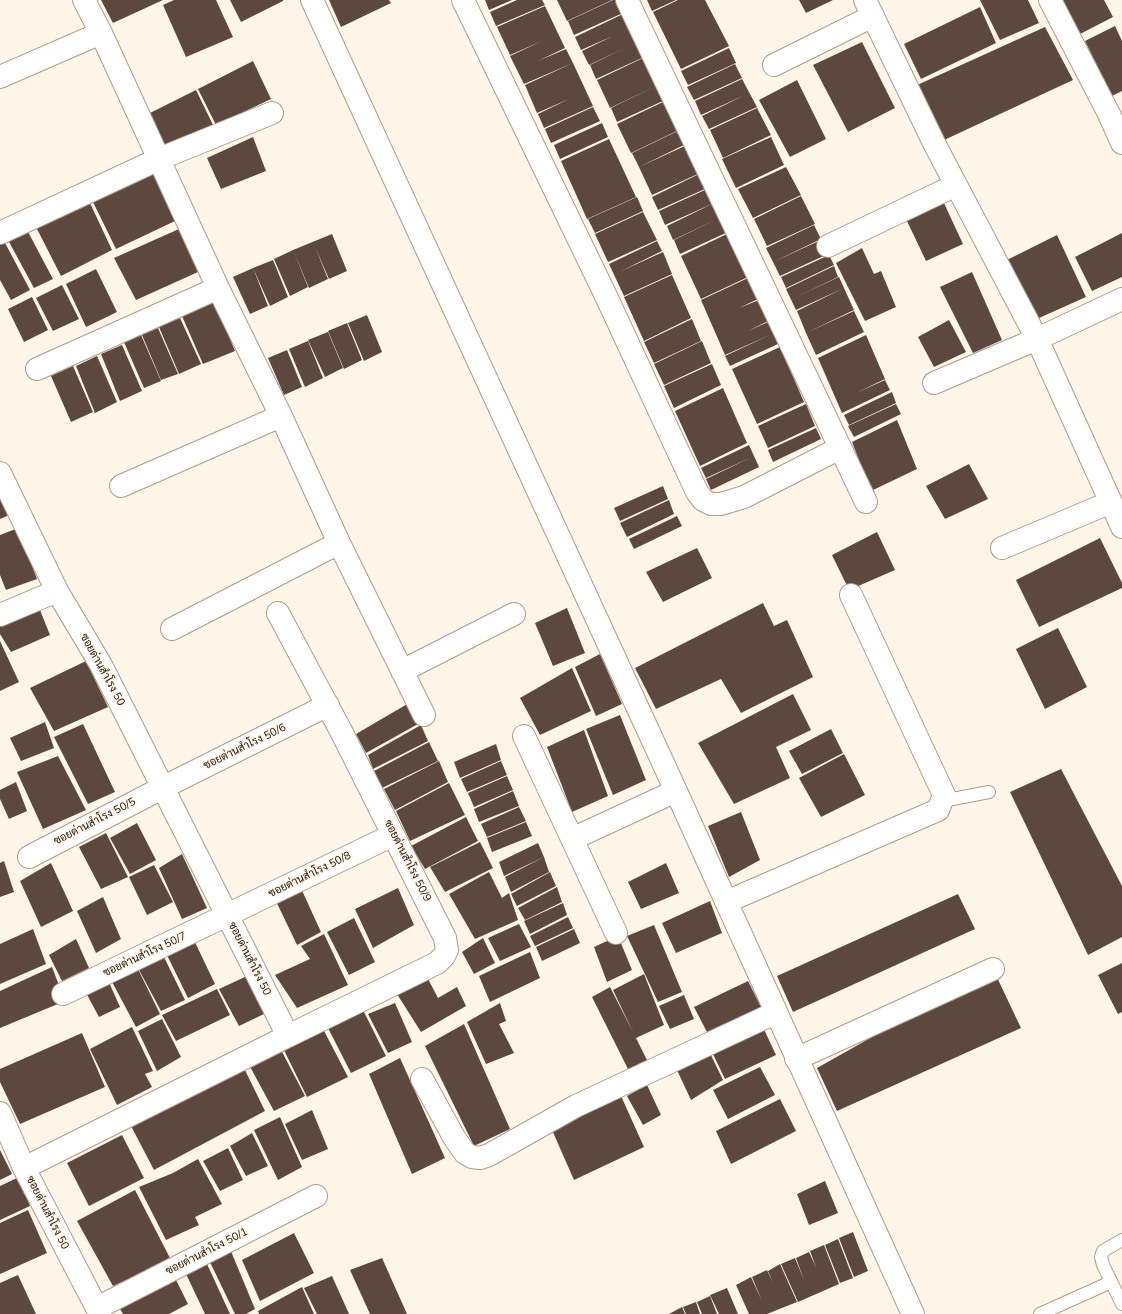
<!DOCTYPE html>
<html>
<head>
<meta charset="utf-8">
<style>
  body { margin:0 }
  canvas { display:block; background:#fff5e9 }
</style>
</head>
<body>
<canvas width="1122" height="1314"></canvas>
<script>
const ctx = document.querySelector('canvas').getContext('2d');
ctx.lineJoin = 'round';
function fill(path, color) { ctx.fillStyle = color; ctx.fill(path, 'evenodd'); }
const poly = rows => new Path2D(rows.map(r => 'M' + r).join(''));
function strokePath(path, color, width, dash) { ctx.strokeStyle = color; ctx.lineWidth = width; ctx.lineCap = dash ? 'butt' : 'round'; ctx.setLineDash(dash || []); ctx.stroke(path); }
function drawText(font, color, halo, rows, align = 'center') {
  ctx.font = font + ' "Nunito Sans",Sarabun,sans-serif'; ctx.lineWidth = 4; ctx.setLineDash([]); ctx.textBaseline = 'middle'; ctx.strokeStyle = halo; ctx.fillStyle = color; for (const [text, x, y, turn = 0] of rows) {
    ctx.save(); ctx.translate(x, y); ctx.rotate((+turn || 0) * Math.PI / 180); ctx.textAlign = isNaN(turn) ? turn : align; if (halo) ctx.strokeText(text, 0, 0); ctx.fillText(text, 0, 0); ctx.restore();
  }
}
const building = poly([
  [101,0,163,0,113,23],
  [174,0,216,0,233,37,186,57,163,5],
  [230,0,283,0,283,1,241,22],
  [329,0,389,0,391,3,341,27],
  [485,0,512,0,489,10],
  [517,0,542,0,545,5,496,26,490,12],
  [557,0,612,0,567,21],
  [613,0,616,0,623,13,574,35,568,21],
  [647,0,676,0,652,11],
  [678,0,705,0,729,46,681,69,653,12],
  [799,0,833,0,806,13],
  [980,0,1028,0,1039,23,1000,40],
  [1062,0,1104,0,1113,17,1080,34],
  [545,6,565,48,538,61,566,49,573,63,524,84,510,56,542,41,510,55,497,27],
  [980,7,996,43,921,79,904,44],
  [623,14,644,57,596,79,590,65,627,47,589,65,582,51,613,36,581,50,575,37],
  [1115,26,1122,41,1122,91,1112,96,1085,41],
  [1045,27,1073,80,942,141,915,86],
  [862,42,895,108,848,132,813,65],
  [729,48,736,63,688,85,681,71],
  [645,57,665,100,617,122,611,108,654,87,610,108,597,80],
  [253,61,271,99,216,125,198,89],
  [573,63,593,106,544,128,538,114,569,99,537,113,525,85],
  [735,64,742,78,694,100,687,87],
  [742,79,757,107,709,129,702,116,745,95,701,115,695,101],
  [797,80,826,139,790,157,759,100],
  [196,90,213,125,164,147,148,114],
  [665,101,679,130,631,153,617,124],
  [593,107,600,121,551,143,545,129],
  [757,108,771,135,723,158,710,130],
  [602,123,608,137,560,159,554,145],
  [680,130,686,144,639,167,632,153],
  [253,137,266,171,221,189,207,158],
  [771,137,784,165,736,188,722,159],
  [609,139,636,197,587,219,561,161],
  [687,145,700,173,652,195,639,167],
  [786,167,801,195,753,218,738,189],
  [155,173,175,221,116,249,93,202],
  [699,174,707,188,658,210,652,197],
  [707,189,714,203,665,225,659,211],
  [801,196,815,224,767,246,754,219],
  [637,197,643,211,595,233,588,219],
  [89,201,112,250,61,276,36,227],
  [943,201,963,244,926,261,906,219],
  [714,203,728,232,680,254,674,240,717,219,673,240,667,226],
  [643,212,657,240,608,262,595,234],
  [814,225,821,239,773,262,766,248],
  [179,229,198,272,136,300,114,258],
  [27,230,53,279,34,288,8,240],
  [729,233,748,277,701,299,681,256],
  [1122,233,1122,277,1092,291,1075,257],
  [332,234,347,271,329,279,315,247,328,279,309,288,293,250],
  [1057,235,1086,297,1039,318,1007,260],
  [821,240,828,254,780,276,773,262],
  [4,241,30,290,11,300,0,280,0,243],
  [657,241,662,251,619,272,663,252,672,274,624,296,609,264],
  [862,248,874,274,881,271,896,307,865,321,836,263],
  [293,250,308,287,290,296,274,259],
  [829,255,834,265,786,288,781,277],
  [273,260,288,297,270,306,253,268],
  [834,266,838,277,796,297,839,277,844,288,796,310,786,289],
  [253,268,268,306,250,314,233,277],
  [96,269,117,312,86,327,66,284],
  [972,272,1002,340,973,353,940,287],
  [672,275,691,318,644,341,624,297],
  [748,278,758,299,739,308,759,300,768,321,748,331,768,322,778,344,730,366,725,356,772,334,725,355,701,300],
  [62,285,79,319,53,331,36,298],
  [844,288,854,310,806,333,797,311],
  [32,297,48,330,24,342,8,309],
  [215,302,235,351,203,364,182,316],
  [854,311,864,332,816,355,811,344,858,322,811,344,806,333],
  [367,315,382,352,364,361,348,323],
  [180,318,201,364,179,374,159,327],
  [692,319,701,341,654,363,644,342],
  [949,320,966,352,934,367,918,337],
  [347,323,362,360,344,369,328,331],
  [158,328,178,374,161,380,142,335],
  [328,332,343,368,325,377,308,340],
  [141,335,161,381,144,388,124,342],
  [866,335,885,379,856,393,885,380,890,390,842,413,818,358],
  [308,341,323,378,305,387,289,349],
  [702,341,711,363,664,385,654,364],
  [122,345,142,391,120,401,101,354],
  [780,347,804,402,757,424,732,369],
  [287,350,302,387,284,395,268,358],
  [97,356,117,402,95,413,76,366],
  [712,364,721,385,674,408,669,397,715,375,669,397,664,386],
  [73,366,93,412,71,422,51,376],
  [723,388,747,443,700,466,675,411],
  [892,392,896,403,849,425,844,415],
  [806,404,815,426,768,448,758,426],
  [896,404,901,414,854,437,848,426],
  [897,420,917,469,871,491,852,442],
  [816,428,821,439,773,462,768,450],
  [749,445,759,467,711,490,706,479,752,457,706,478,701,468],
  [969,464,988,499,945,519,926,486],
  [663,486,668,499,620,521,614,508],
  [0,495,9,515,0,519],
  [669,500,674,514,627,537,620,523],
  [677,516,682,526,634,549,629,539],
  [18,528,37,579,6,590,0,575,0,535],
  [877,532,895,570,849,590,832,555],
  [1100,538,1122,583,1122,588,1039,627,1016,580],
  [697,548,712,578,663,602,646,572],
  [763,603,774,626,787,620,813,677,741,713,721,679,656,709,635,668],
  [38,605,50,635,11,652,0,634,0,625],
  [567,608,585,653,553,666,535,623],
  [1058,628,1087,687,1045,709,1016,649],
  [0,641,19,682,0,691],
  [600,654,622,704,596,716,575,667],
  [86,661,108,707,54,731,30,688],
  [572,668,591,711,540,735,520,698],
  [793,694,811,730,776,747,790,778,734,804,698,743],
  [409,703,418,724,366,753,356,734],
  [620,715,646,780,613,795,586,729],
  [45,722,54,748,21,761,10,738],
  [83,724,115,792,88,804,54,737],
  [421,725,428,741,373,769,368,755],
  [831,729,843,753,802,774,789,751],
  [584,730,608,796,572,812,547,747],
  [429,742,438,761,382,788,374,771],
  [496,744,501,760,460,778,454,762],
  [844,754,865,795,821,817,799,778],
  [58,756,86,810,43,829,17,772],
  [439,761,448,782,395,810,384,789],
  [501,761,507,775,467,792,461,779],
  [1061,769,1122,886,1122,937,1088,955,1010,792],
  [507,776,513,790,474,807,468,793],
  [16,782,27,811,9,819,0,799,0,790],
  [449,783,465,815,410,841,396,811],
  [513,791,519,806,479,822,474,809],
  [519,807,526,821,487,837,481,824],
  [741,812,760,860,729,877,708,826],
  [466,817,478,841,425,869,411,846],
  [526,822,532,836,492,852,487,838],
  [137,823,156,860,130,874,110,838],
  [106,833,128,877,101,889,79,847],
  [480,842,493,868,445,892,430,867],
  [538,843,544,857,504,876,499,862],
  [182,854,207,908,182,919,159,868],
  [544,857,549,872,511,892,505,877],
  [4,861,14,892,0,897,0,863],
  [51,863,73,911,41,927,20,881],
  [666,863,679,893,641,909,628,882],
  [154,865,173,902,147,915,129,877],
  [489,872,502,898,509,893,518,920,475,939,449,894],
  [550,872,556,886,517,906,511,894],
  [299,884,321,932,297,945,274,897],
  [557,887,562,902,525,920,518,908],
  [398,888,414,925,373,948,355,909],
  [958,894,975,929,793,1012,777,976],
  [103,897,121,939,96,953,77,911],
  [710,901,722,933,676,953,662,923],
  [563,903,567,915,530,934,524,921],
  [568,917,573,928,535,946,530,936],
  [354,918,375,962,349,975,327,932],
  [519,924,531,947,500,961,488,938],
  [654,925,682,992,658,1002,627,936],
  [33,929,46,964,0,984,0,944],
  [574,929,580,943,542,961,536,947],
  [324,934,348,985,297,1008,275,975,310,959,301,946],
  [192,936,215,984,188,998,165,951],
  [618,936,632,970,607,982,594,947],
  [483,938,495,963,474,974,462,952],
  [76,939,89,968,62,981,49,955],
  [530,952,540,978,490,1002,479,976],
  [163,955,185,1000,161,1011,138,968],
  [1122,963,1122,1012,1118,1014,1098,975],
  [52,967,65,1001,0,1028,0,991],
  [137,967,160,1014,136,1027,110,978],
  [993,969,1021,1028,837,1111,817,1068],
  [644,974,664,1025,636,1038,648,1062,629,1071,592,997,610,987,633,1032,613,990],
  [247,976,264,1014,239,1026,219,989],
  [427,977,438,998,457,987,466,1006,421,1032,397,994],
  [108,980,120,1007,99,1017,85,991],
  [748,981,761,1007,707,1032,694,1007],
  [217,989,230,1015,176,1041,162,1015],
  [684,995,694,1019,670,1029,659,1006],
  [395,1003,412,1042,388,1053,368,1014],
  [500,1003,506,1021,499,1024,514,1053,486,1064,467,1022],
  [361,1006,386,1056,351,1073,326,1024],
  [162,1019,181,1057,157,1071,138,1031],
  [761,1023,776,1055,725,1079,711,1050],
  [464,1024,510,1129,474,1146,425,1046],
  [321,1025,348,1077,307,1097,281,1044],
  [132,1027,153,1071,145,1074,152,1087,117,1105,90,1049],
  [82,1033,105,1087,20,1124,0,1082,0,1069],
  [279,1046,305,1096,274,1111,248,1063],
  [709,1051,723,1080,691,1100,676,1068],
  [400,1058,445,1158,412,1174,369,1074],
  [243,1066,265,1111,154,1170,131,1126],
  [760,1067,775,1095,728,1119,713,1090],
  [647,1085,661,1115,643,1125,627,1096],
  [621,1096,644,1147,574,1180,552,1130],
  [780,1099,796,1131,731,1164,716,1131],
  [312,1110,328,1149,302,1160,285,1124],
  [280,1117,302,1167,278,1180,254,1130],
  [252,1133,268,1166,246,1176,230,1146],
  [122,1135,144,1178,89,1206,67,1163],
  [228,1148,243,1180,220,1191,203,1161],
  [0,1150,12,1174,0,1180],
  [198,1159,222,1204,195,1217,199,1225,166,1240,139,1187,173,1173],
  [19,1177,30,1206,0,1220,0,1186],
  [825,1181,838,1213,809,1225,797,1194],
  [135,1190,171,1260,113,1286,77,1221],
  [28,1210,47,1253,0,1274,0,1223],
  [853,1232,868,1271,854,1277,839,1238],
  [294,1233,314,1273,260,1301,242,1260],
  [838,1239,853,1278,840,1283,825,1245],
  [824,1245,839,1284,798,1302,781,1264,795,1258,804,1280,796,1258,809,1252,816,1267,810,1251],
  [230,1249,255,1309,246,1314,235,1314,209,1260],
  [382,1258,407,1314,370,1314,350,1270],
  [207,1264,230,1314,205,1314,186,1274],
  [780,1264,797,1302,767,1314,749,1314,736,1285,751,1277,762,1301,752,1277,767,1270,773,1283,768,1271],
  [18,1275,36,1314,0,1314,0,1283],
  [332,1276,349,1314,317,1314,304,1288],
  [175,1278,188,1304,169,1314,123,1314,118,1305],
  [302,1287,314,1314,259,1314,258,1311],
  [727,1288,738,1314,719,1314,710,1295],
  [710,1296,717,1314,702,1314,697,1302],
  [696,1302,700,1314,686,1314,683,1307],
  [682,1307,685,1314,669,1314]
]);
const lane = poly([
  [942,801,989,792],
  [1122,1240,1103,1251,1101,1257,1103,1265,1122,1304],
  [1040,1314,1111,1282]
]);
const street = poly([
  [84,0,101,33,218,288,281,416,339,543,424,715],
  [312,0,676,791,913,1314],
  [463,0,606,296,697,492,703,500,711,504,721,504,744,497,840,448],
  [627,0,866,502],
  [865,0,934,143,1037,339,1122,527],
  [1050,0,1109,114,1122,143],
  [774,65,873,16],
  [0,77,101,33],
  [0,233,159,159,272,113],
  [828,246,956,185],
  [37,369,218,288],
  [934,383,1037,339,1122,299],
  [0,473,57,591,101,665,288,1036,24,1168,100,1314],
  [121,486,281,416],
  [1002,548,1111,502],
  [278,613,341,731,445,938,447,950,444,956,437,963,288,1036],
  [0,615,57,591],
  [172,629,339,543],
  [402,671,514,614],
  [524,736,616,933],
  [572,839,676,791],
  [29,857,162,788,328,705],
  [726,902,938,810,944,795,851,595],
  [63,994,393,835],
  [796,1059,993,969],
  [422,1079,455,1139,465,1153,472,1157,480,1158,489,1155,576,1106,775,1013],
  [0,1113,24,1168],
  [97,1308,316,1196]
]);
const streetNames = [
  ["ซอยด่านสำโรง 50",102,670,61],
  ["ซอยด่านสำโรง 50/6",245,747,-26],
  ["ซอยด่านสำโรง 50/5",95,822,-27],
  ["ซอยด่านสำโรง 50/9",407,861,63],
  ["ซอยด่านสำโรง 50/8",310,875,-26],
  ["ซอยด่านสำโรง 50/7",145,955,-25],
  ["ซอยด่านสำโรง 50",249,959,63],
  ["ซอยด่านสำโรง 50",47,1213,63],
  ["ซอยด่านสำโรง 50/1",207,1252,-27]
];
fill(building, '#5c483e');
strokePath(lane, '#ac9d8a', 14);
strokePath(street, '#ac9d8a', 24);
strokePath(lane, '#fff', 12);
strokePath(street, '#fff', 22);
drawText('11px', '#1e1811', '#fff5e9', streetNames);
</script>
</body>
</html>
